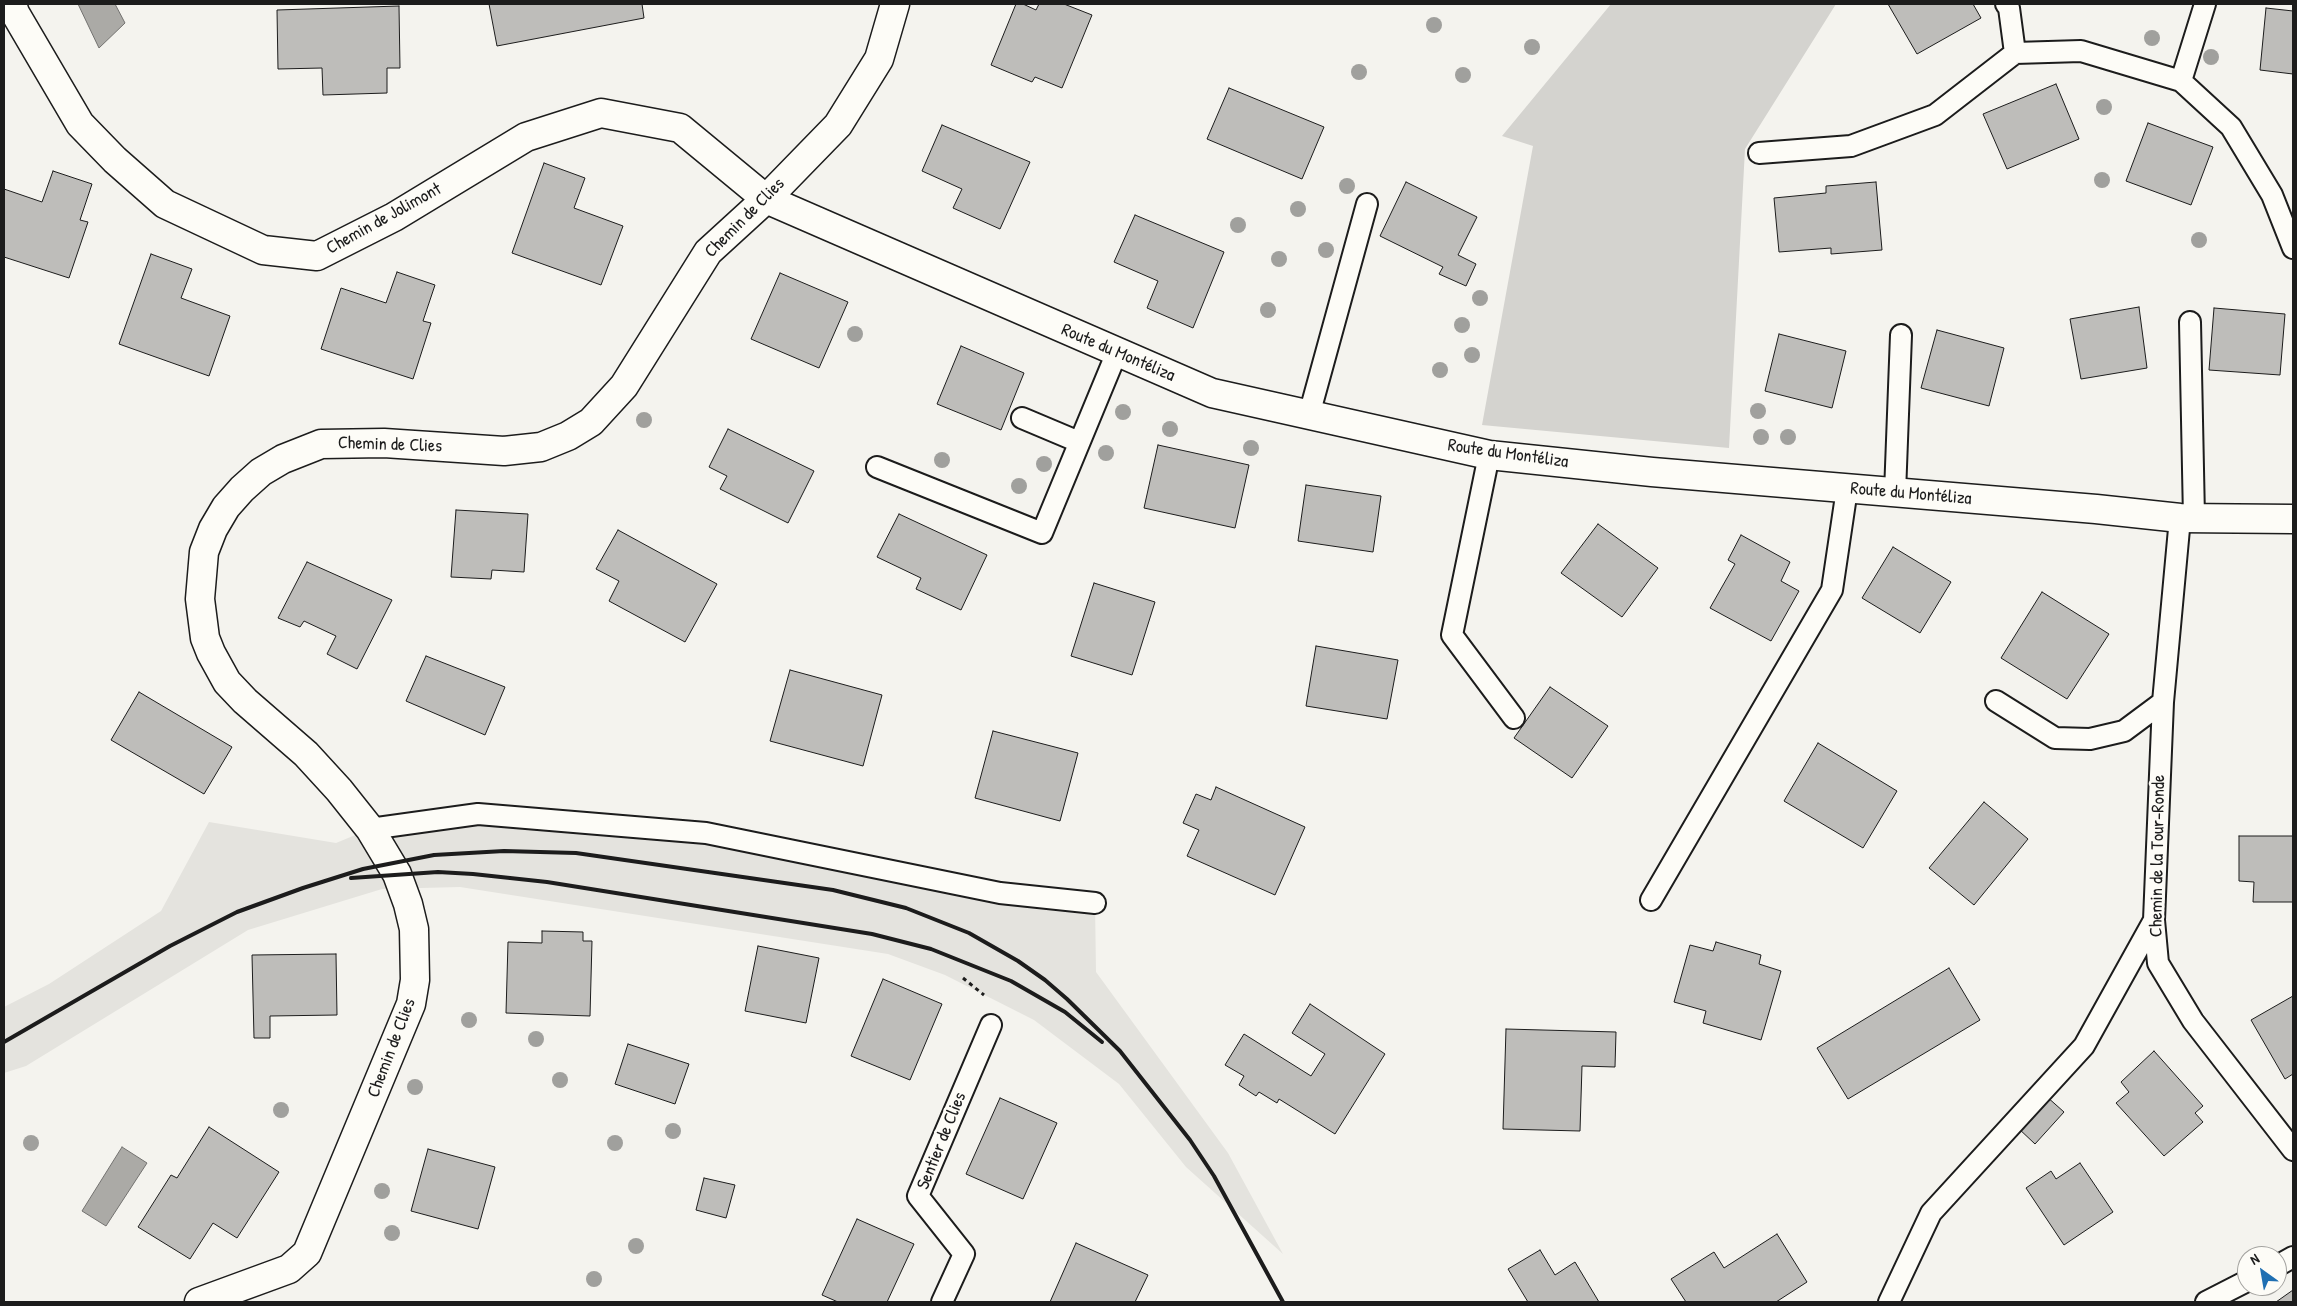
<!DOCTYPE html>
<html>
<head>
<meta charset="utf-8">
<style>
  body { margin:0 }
  #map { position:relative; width:2297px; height:1306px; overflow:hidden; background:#f4f3ee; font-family:"Patrick Hand",sans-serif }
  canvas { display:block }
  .frame { position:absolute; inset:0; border:5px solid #1c1c1c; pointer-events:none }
  .north { position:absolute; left:2237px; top:1246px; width:50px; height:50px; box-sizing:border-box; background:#fdfcf7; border:1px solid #a3a29f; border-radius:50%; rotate:328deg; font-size:14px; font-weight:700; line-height:20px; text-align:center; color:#1c1c1c }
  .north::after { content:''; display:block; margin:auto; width:18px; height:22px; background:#1f6fb2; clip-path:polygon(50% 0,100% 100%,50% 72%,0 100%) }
</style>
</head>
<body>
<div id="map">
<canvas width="2297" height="1306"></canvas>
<div class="frame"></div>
<div class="north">N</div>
</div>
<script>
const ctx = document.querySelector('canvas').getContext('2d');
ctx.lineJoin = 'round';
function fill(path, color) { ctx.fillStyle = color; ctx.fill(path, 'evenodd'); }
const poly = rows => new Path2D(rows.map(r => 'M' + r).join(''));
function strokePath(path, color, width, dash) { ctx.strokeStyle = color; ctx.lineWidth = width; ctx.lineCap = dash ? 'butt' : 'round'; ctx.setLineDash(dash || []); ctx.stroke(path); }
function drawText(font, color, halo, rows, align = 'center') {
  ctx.font = font + ' "Patrick Hand",sans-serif'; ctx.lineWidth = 5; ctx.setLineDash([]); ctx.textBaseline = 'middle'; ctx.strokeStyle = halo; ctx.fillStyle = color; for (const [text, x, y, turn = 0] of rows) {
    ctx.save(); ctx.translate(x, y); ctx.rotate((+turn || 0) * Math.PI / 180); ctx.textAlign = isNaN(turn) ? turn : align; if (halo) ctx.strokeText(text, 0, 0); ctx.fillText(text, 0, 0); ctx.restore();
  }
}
const built = poly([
  [478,814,706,833,1095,903,1096,972,1228,1153,1283,1254,1186,1167,1119,1084,1034,1020,945,975,888,954,460,887,382,889,248,930,26,1066,4,1073,4,1007,49,984,161,911,209,822,336,843,370,829]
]);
const green = poly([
  [1611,4,1836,4,1745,149,1729,448,1482,425,1533,146,1502,136]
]);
const water = poly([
  [78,4,115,4,125,23,99,48,78,4],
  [122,1147,147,1163,106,1226,82,1211,122,1147]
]);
const building = poly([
  [489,4,642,4,644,18,497,46,489,4],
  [1016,4,1023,4,1036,10,1039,4,1064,4,1092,15,1062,88,1035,77,1032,82,991,65,1016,4],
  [1888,4,1973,4,1981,18,1917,54,1888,4],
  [399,6,400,68,387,68,387,93,323,95,322,68,278,69,277,10,399,6],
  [2266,8,2293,11,2293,74,2260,70,2266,8],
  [2056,84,2079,139,2007,169,1983,114,2056,84],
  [1229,88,1324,127,1302,179,1207,139,1229,88],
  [2148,123,2213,147,2191,205,2126,181,2148,123],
  [942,125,1030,162,1000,229,953,208,962,189,922,171,942,125],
  [544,163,585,178,574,208,623,226,601,285,512,253,544,163],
  [53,171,92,184,80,220,88,222,69,278,4,257,4,189,42,202,53,171],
  [1406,182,1477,217,1458,255,1476,264,1466,286,1439,274,1443,267,1380,236,1406,182],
  [1876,182,1882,250,1831,254,1831,248,1779,252,1774,198,1826,193,1826,186,1876,182],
  [1135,215,1224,252,1193,328,1147,308,1158,281,1114,262,1135,215],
  [151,254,192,269,181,298,230,316,209,376,119,344,151,254],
  [397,272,435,285,423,321,431,323,413,379,321,349,341,288,386,303,397,272],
  [780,273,848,302,819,368,751,339,780,273],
  [2139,307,2147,368,2081,379,2070,319,2139,307],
  [2214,308,2285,314,2280,375,2209,370,2214,308],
  [1937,330,2004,348,1989,406,1921,388,1937,330],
  [1779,334,1846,351,1832,408,1765,391,1779,334],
  [961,346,1024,373,1001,430,937,404,961,346],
  [728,429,814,471,788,523,720,489,727,476,709,467,728,429],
  [1158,445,1249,465,1235,528,1144,508,1158,445],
  [1306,485,1381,496,1373,552,1298,541,1306,485],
  [456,510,528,514,524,572,492,570,491,579,451,577,456,510],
  [899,514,987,555,961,610,916,589,921,578,877,557,899,514],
  [1598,524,1658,568,1622,617,1561,573,1598,524],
  [618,530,717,584,685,642,609,601,619,581,596,569,618,530],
  [1741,535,1790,562,1781,581,1799,591,1771,641,1710,608,1735,564,1728,560,1741,535],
  [1893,547,1951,582,1920,633,1862,598,1893,547],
  [307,562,392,600,357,669,327,654,336,636,304,621,300,627,278,618,307,562],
  [1094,583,1155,602,1132,675,1071,656,1094,583],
  [2042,592,2109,634,2067,699,2001,658,2042,592],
  [1316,646,1398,660,1387,719,1306,706,1316,646],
  [426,656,505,687,485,735,406,701,426,656],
  [790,670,882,695,863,766,770,741,790,670],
  [1550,687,1608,726,1572,778,1514,738,1550,687],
  [139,692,232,747,204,794,111,740,139,692],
  [993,731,1078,753,1060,821,975,798,993,731],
  [1818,743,1897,791,1863,848,1784,801,1818,743],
  [1216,787,1305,827,1275,895,1187,856,1199,830,1183,823,1196,794,1211,800,1216,787],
  [1984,802,2028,839,1974,905,1929,868,1984,802],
  [2239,836,2293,836,2293,902,2253,902,2254,882,2239,881,2239,836],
  [542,931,583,932,583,941,592,941,590,1016,506,1013,508,942,542,943,542,931],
  [1716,942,1761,955,1759,964,1781,971,1761,1040,1703,1023,1706,1011,1674,1002,1690,945,1713,951,1716,942],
  [758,946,819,958,806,1023,745,1011,758,946],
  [336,954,337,1015,270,1016,270,1038,254,1038,252,955,336,954],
  [1949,968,1980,1020,1848,1099,1817,1048,1949,968],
  [883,979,942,1004,910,1080,851,1056,883,979],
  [2293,996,2293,1074,2285,1079,2251,1020,2293,996],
  [1310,1004,1385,1054,1335,1134,1279,1099,1277,1103,1259,1092,1256,1096,1239,1085,1244,1076,1225,1065,1244,1034,1311,1076,1325,1054,1292,1033,1310,1004],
  [1506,1029,1616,1032,1615,1067,1582,1066,1580,1131,1503,1129,1506,1029],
  [628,1044,689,1064,675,1104,615,1084,628,1044],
  [2154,1051,2203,1106,2195,1113,2203,1122,2164,1156,2116,1103,2129,1092,2121,1082,2154,1051],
  [2046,1096,2064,1112,2035,1144,2017,1127,2046,1096],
  [1000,1098,1057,1123,1023,1199,966,1174,1000,1098],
  [209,1127,279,1172,237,1238,213,1223,190,1259,138,1227,171,1175,177,1178,209,1127],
  [428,1149,495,1167,478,1229,411,1211,428,1149],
  [2080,1163,2113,1212,2064,1245,2026,1188,2051,1171,2056,1179,2080,1163],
  [704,1178,735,1185,726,1218,696,1210,704,1178],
  [857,1219,914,1244,887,1302,838,1302,822,1295,857,1219],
  [1777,1234,1807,1282,1776,1302,1686,1302,1671,1279,1714,1252,1724,1268,1777,1234],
  [1076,1243,1148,1275,1135,1302,1050,1302,1076,1243],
  [1540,1250,1555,1275,1575,1262,1599,1302,1528,1302,1508,1269,1540,1250],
  [2293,1290,2293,1302,2276,1302,2293,1290]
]);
const path = poly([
  [963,978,984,995]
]);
const service = poly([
  [2006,4,2009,8,2015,53],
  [2205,4,2181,81,2231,127,2272,195,2293,248],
  [1759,153,1851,146,1935,115,2015,53,2081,51,2181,81],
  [2190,322,2194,518],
  [1309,415,1367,204],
  [1022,418,1079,442],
  [1489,455,1452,635,1514,718],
  [877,467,1042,533,1117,352],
  [1895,493,1901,335],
  [2180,518,2163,702,2154,920,2158,963,2193,1021,2293,1150],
  [1996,701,2055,738,2090,739,2124,731,2163,702],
  [370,829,478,814,706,833,1000,893,1095,903],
  [1651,900,1832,590,1847,489],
  [2277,1266,2293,1257],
  [942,1302,964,1254,918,1196,991,1025],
  [1889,1302,1931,1213,2084,1046,2154,920],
  [2206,1302,2247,1281]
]);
const minor = poly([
  [12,4,15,13,80,124,115,160,165,204,263,250,317,256,394,217,526,137,601,113,680,128,766,199,1212,393,1489,455,1652,472,2096,509,2180,518,2293,519],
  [199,1302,289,1269,307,1253,411,1004,415,980,414,929,408,904,397,874,370,829,339,790,306,754,245,701,227,682,211,653,205,638,200,599,204,552,213,529,226,507,242,489,261,472,283,459,321,444,384,443,504,451,541,447,568,436,591,422,624,386,708,252,766,199,838,125,879,59,895,4]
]);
const rail = poly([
  [351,878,438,872,473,874,547,882,872,934,931,949,1011,981,1065,1012,1102,1042],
  [4,1042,170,946,237,912,303,888,363,869,434,855,504,851,576,853,833,890,906,908,969,933,1018,961,1045,980,1067,999,1120,1051,1190,1140,1214,1176,1283,1302]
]);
const trees = [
  [1434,25],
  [2152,38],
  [1532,47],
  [2211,57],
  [1359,72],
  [1463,75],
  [2104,107],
  [2102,180],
  [1347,186],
  [1298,209],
  [1238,225],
  [2199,240],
  [1326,250],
  [1279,259],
  [1480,298],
  [1268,310],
  [1462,325],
  [855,334],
  [1472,355],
  [1440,370],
  [1758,411],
  [1123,412],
  [644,420],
  [1170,429],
  [1761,437],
  [1788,437],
  [1251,448],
  [1106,453],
  [942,460],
  [1044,464],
  [1019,486],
  [469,1020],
  [536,1039],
  [560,1080],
  [415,1087],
  [281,1110],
  [673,1131],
  [31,1143],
  [615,1143],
  [382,1191],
  [392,1233],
  [636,1246],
  [594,1279]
];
const streetNames = [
  ["Chemin de Clies",745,218,-45],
  ["Chemin de Jolimont",384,219,-29],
  ["Route du Montéliza",1118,353,23],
  ["Chemin de Clies",390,445,2],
  ["Route du Montéliza",1508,454,8],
  ["Route du Montéliza",1911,494,5],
  ["Chemin de la Tour-Ronde",2158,856,-89],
  ["Chemin de Clies",392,1048,-69],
  ["Sentier de Clies",942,1141,-68]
];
fill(built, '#e4e3de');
fill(green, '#d4d3cf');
fill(water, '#abaaa6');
strokePath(water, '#72716f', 1);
fill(building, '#bebdba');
strokePath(building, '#1c1c1c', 1);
strokePath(service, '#1c1c1c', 24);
strokePath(minor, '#1c1c1c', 31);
strokePath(path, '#1c1c1c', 3, [4, 4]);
strokePath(service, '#fdfcf7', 20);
strokePath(minor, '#fdfcf7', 28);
strokePath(rail, '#1c1c1c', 4);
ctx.fillStyle = '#a0a09d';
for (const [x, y] of trees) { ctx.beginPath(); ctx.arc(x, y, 8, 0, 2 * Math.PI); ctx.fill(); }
drawText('18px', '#1c1c1c', '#fdfcf7', streetNames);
</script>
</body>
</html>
